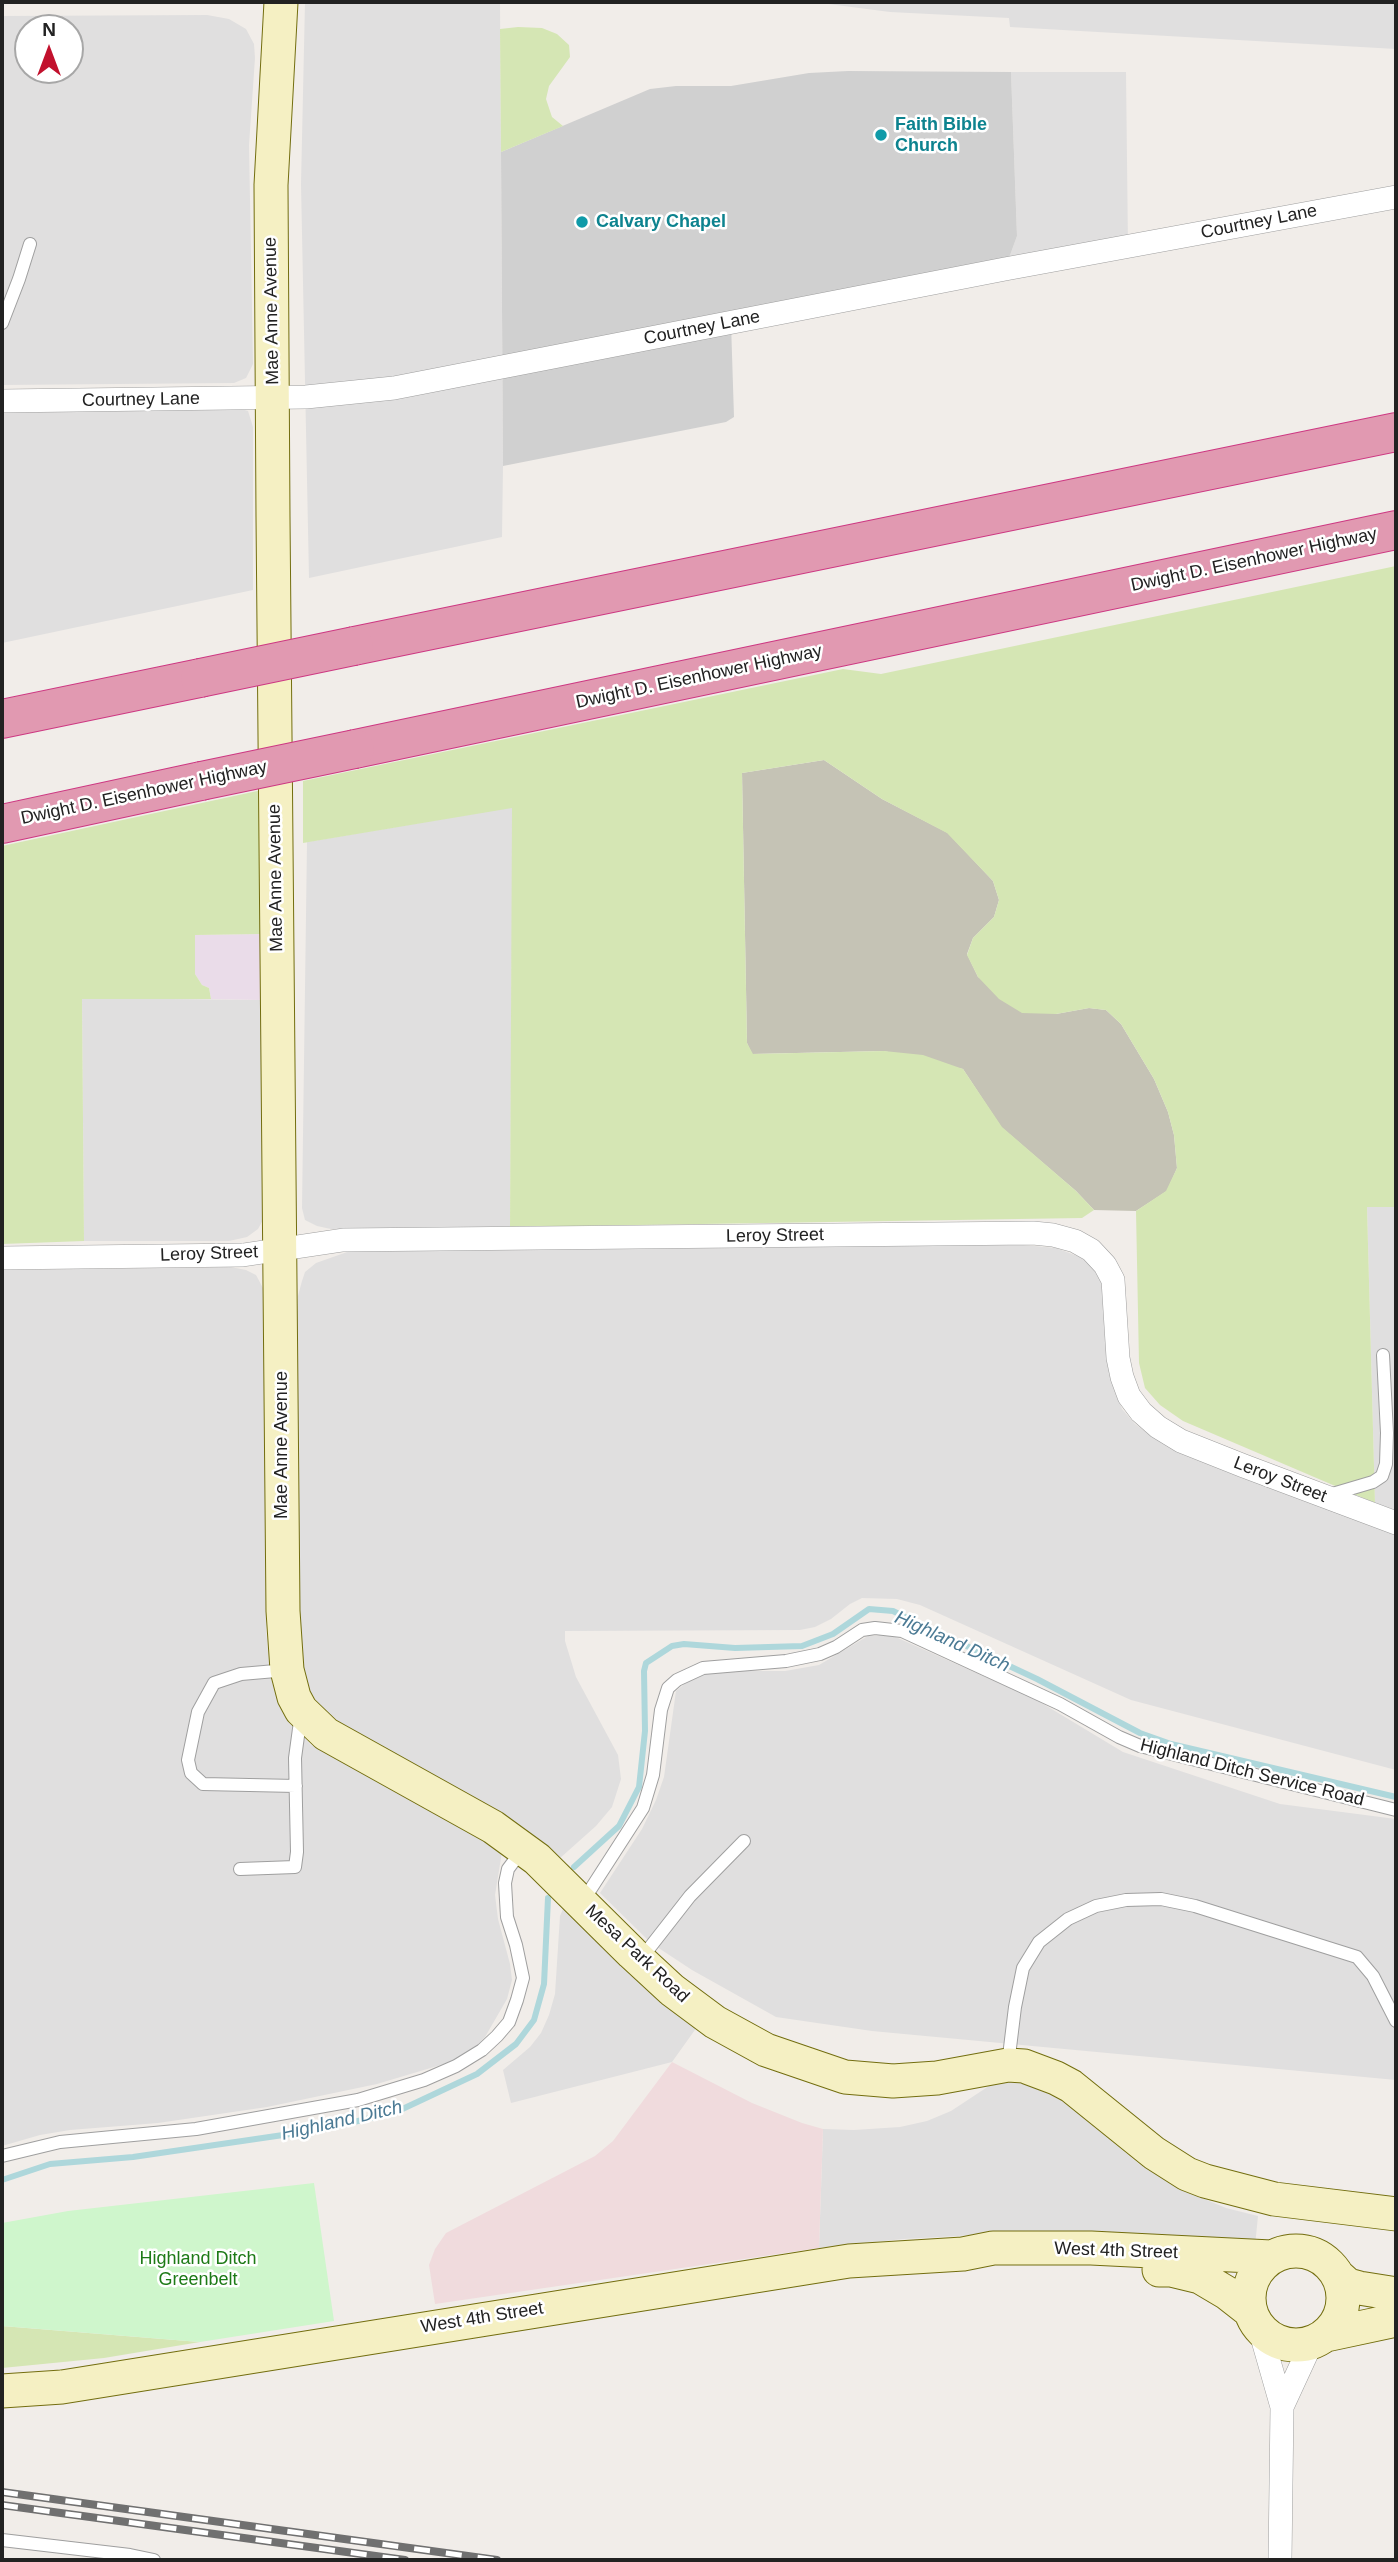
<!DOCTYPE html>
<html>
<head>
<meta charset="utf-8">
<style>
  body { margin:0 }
  #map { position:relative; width:1398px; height:2562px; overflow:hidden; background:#f1ede9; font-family:Arial,sans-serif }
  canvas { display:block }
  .frame { position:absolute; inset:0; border:4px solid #222; pointer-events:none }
  .north { position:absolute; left:14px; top:14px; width:70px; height:70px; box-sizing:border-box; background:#fff; border:2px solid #a7a7a7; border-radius:50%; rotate:0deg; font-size:19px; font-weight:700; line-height:28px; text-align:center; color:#222 }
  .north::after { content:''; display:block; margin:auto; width:24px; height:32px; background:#c2112d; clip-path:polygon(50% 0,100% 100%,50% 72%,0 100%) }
</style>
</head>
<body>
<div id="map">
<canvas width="1398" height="2562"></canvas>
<div class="frame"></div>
<div class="north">N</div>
</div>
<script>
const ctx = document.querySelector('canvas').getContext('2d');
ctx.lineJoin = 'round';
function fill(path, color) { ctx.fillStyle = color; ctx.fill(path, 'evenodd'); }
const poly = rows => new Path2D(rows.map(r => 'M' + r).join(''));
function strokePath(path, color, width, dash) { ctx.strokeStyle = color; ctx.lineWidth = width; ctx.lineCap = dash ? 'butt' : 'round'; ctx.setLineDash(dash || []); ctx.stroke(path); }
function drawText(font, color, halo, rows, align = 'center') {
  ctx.font = font + ' Arial,sans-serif'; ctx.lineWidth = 5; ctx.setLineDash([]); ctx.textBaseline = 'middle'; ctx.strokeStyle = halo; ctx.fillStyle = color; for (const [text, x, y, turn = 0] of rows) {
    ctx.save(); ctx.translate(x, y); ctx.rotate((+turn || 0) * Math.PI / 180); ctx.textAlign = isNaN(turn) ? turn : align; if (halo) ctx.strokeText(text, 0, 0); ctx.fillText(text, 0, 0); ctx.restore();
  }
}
const residential = poly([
  [305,2,500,2,503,466,502,537,309,578,301,184],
  [813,2,1396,2,1396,49,1010,27,1009,18,890,12],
  [207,15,229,19,246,29,254,44,255,58,249,145,253,364,246,378,234,383,2,385,2,16],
  [28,28,70,28,70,70,28,70],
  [1011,72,1126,72,1128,247,1005,269,1017,236],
  [238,408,248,411,253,427,253,590,2,643,2,410],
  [513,807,510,1227,331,1229,317,1226,305,1220,302,1208,307,842],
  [82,998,262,1000,264,1218,258,1229,247,1237,229,1241,84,1241],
  [1367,1207,1396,1207,1396,1511,1375,1503],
  [1012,1244,1056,1248,1080,1257,1094,1268,1103,1283,1109,1374,1122,1409,1135,1424,1150,1435,1396,1534,1396,1770,1131,1700,920,1605,897,1599,862,1598,850,1604,831,1619,815,1627,800,1630,565,1631,565,1641,576,1677,618,1755,621,1779,612,1807,596,1826,559,1859,330,1721,306,1692,299,1645,296,1327,298,1296,302,1281,305,1272,316,1263,350,1251],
  [231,1267,246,1270,256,1275,264,1290,266,1629,270,1675,278,1701,299,1732,311,1745,445,1817,502,1852,495,1895,498,1919,510,1964,512,1980,507,1999,485,2037,473,2050,454,2061,377,2084,267,2107,158,2123,70,2130,40,2135,2,2146,2,1270],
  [891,1635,1035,1699,1123,1752,1280,1804,1396,1819,1396,2080,872,2031,776,2017,692,1970,651,1943,600,1893,642,1829,656,1800,664,1777,676,1691,693,1677,711,1671,785,1671,819,1665,868,1636],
  [568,1906,697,2027,672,2062,511,2103,503,2070,530,2047,541,2033,549,2015,555,1994,560,1916,563,1909],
  [1016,2079,1050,2090,1138,2163,1166,2180,1192,2194,1226,2208,1258,2216,1255,2246,1011,2233,903,2239,819,2248,823,2129,854,2130,900,2127,927,2121,951,2111,992,2084]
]);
const commercial = poly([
  [672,2062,752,2103,802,2123,823,2129,819,2248,435,2304,429,2265,435,2249,446,2233,595,2156,613,2141]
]);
const industrial = poly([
  [262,934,262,1000,211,999,209,988,202,985,195,974,195,935]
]);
const religious = poly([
  [848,71,1011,72,1017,236,1005,269,731,323,734,417,726,422,503,466,501,152,650,89,676,86,731,86,809,73]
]);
const construction = poly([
  [824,760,882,799,948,833,993,881,999,900,994,917,973,938,967,954,978,977,1056,1014,1089,1008,1106,1010,1121,1024,1154,1079,1168,1112,1174,1135,1177,1168,1167,1191,1136,1211,1094,1210,1076,1191,1001,1127,963,1069,884,1051,752,1054,747,1043,742,773]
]);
const grass = poly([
  [518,27,542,28,557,34,569,45,570,57,549,86,546,99,552,117,563,126,501,152,500,29],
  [1396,566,1396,1207,1367,1207,1375,1503,1183,1421,1160,1405,1145,1388,1139,1363,1136,1211,1166,1191,1177,1168,1174,1135,1168,1112,1154,1079,1121,1024,1106,1010,1089,1008,1056,1014,1022,1013,999,999,978,977,967,955,973,938,994,917,999,900,993,881,947,833,882,799,824,760,742,773,747,1043,753,1054,884,1051,923,1055,963,1069,1002,1127,1076,1191,1094,1210,1082,1218,510,1227,512,808,303,843,303,781,843,669,881,674],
  [262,790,262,934,195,935,195,974,202,985,209,988,211,999,82,999,84,1241,2,1244,2,846],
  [2,2326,200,2342,104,2358,2,2368]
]);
const park = poly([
  [314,2183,334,2321,200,2342,2,2326,2,2223,68,2211]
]);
const stream = poly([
  [574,1867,619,1826,639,1787,645,1731,644,1671,646,1663,672,1646,684,1644,735,1648,802,1646,833,1634,869,1609,893,1611,907,1618,1037,1679,1140,1733,1171,1744,1396,1797],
  [2,2180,50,2164,133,2157,324,2129,396,2112,477,2074,516,2044,534,2020,544,1984,548,1898]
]);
const lane = poly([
  [2,323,19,279,30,244],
  [1329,1495,1373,1482,1382,1476,1386,1464,1387,1433,1383,1355],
  [287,1670,241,1674,214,1683,198,1712,188,1760,191,1773,203,1784,296,1786],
  [240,1869,295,1867,297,1852,295,1758,301,1714],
  [583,1901,643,1808,653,1775,661,1710,668,1688,677,1680,703,1668,786,1661,820,1654,836,1647,862,1630,875,1628,902,1631,1060,1704,1119,1737,1140,1746,1396,1810],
  [640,1960,690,1896,744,1841],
  [1008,2064,1015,2007,1023,1968,1039,1942,1068,1919,1096,1906,1126,1900,1161,1899,1195,1906,1357,1957,1373,1976,1396,2021],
  [2,2156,60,2142,196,2129,358,2100,424,2080,456,2066,482,2050,497,2036,509,2022,517,2000,523,1978,516,1945,507,1917,505,1883,508,1869,523,1849],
  [2,2540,130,2555,154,2560]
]);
const street = poly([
  [2,401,306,397,394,388,1005,269,1396,197],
  [2,1258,243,1255,343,1240,1033,1233,1053,1235,1075,1241,1091,1250,1105,1265,1113,1280,1118,1358,1122,1377,1129,1396,1141,1412,1158,1427,1181,1441,1244,1466,1396,1523],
  [1260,2330,1282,2407,1280,2560],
  [1282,2407,1312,2342]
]);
const secondary = poly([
  [281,2,271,185,273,517,283,1611,287,1670,294,1697,301,1710,326,1734,493,1827,537,1859,632,1953,672,1990,715,2022,766,2050,845,2077,893,2081,937,2078,1008,2065,1024,2066,1056,2078,1071,2086,1154,2153,1187,2174,1205,2181,1274,2199,1396,2214],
  '1249 2298a47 47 0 1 1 94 0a47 47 0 1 1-94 0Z',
  [1159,2270,1171,2270,1200,2277,1227,2293,1250,2311],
  [1338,2276,1348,2285,1359,2288,1396,2294],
  [1326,2335,1396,2320],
  [2,2391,62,2387,849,2261,963,2254,993,2248,1091,2248,1271,2257]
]);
const highway = poly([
  [354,646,1396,432],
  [2,719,200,678],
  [355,749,1396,530],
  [2,824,201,781]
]);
const rail = poly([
  [2,2492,497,2560],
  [2,2505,405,2560]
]);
const highwayBridge = poly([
  [200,678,354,646],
  [201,781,355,749]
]);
const markers = [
  [881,135,7,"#0f9aa8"],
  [582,222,7,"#0f9aa8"]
];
const cultureNames = [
  ["Faith Bible",895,125],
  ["Church",895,146],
  ["Calvary Chapel",596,222]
];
const streetNames = [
  ["Courtney Lane",1259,222,-11],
  ["Mae Anne Avenue",272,311,-91],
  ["Courtney Lane",702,328,-11],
  ["Courtney Lane",141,400,-1],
  ["Dwight D. Eisenhower Highway",1254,560,-12],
  ["Dwight D. Eisenhower Highway",699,677,-12],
  ["Dwight D. Eisenhower Highway",144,793,-12],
  ["Mae Anne Avenue",276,878,-91],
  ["Leroy Street",775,1236,-1],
  ["Leroy Street",209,1254,-2],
  ["Mae Anne Avenue",282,1445,-90],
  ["Leroy Street",1280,1480,21],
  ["Highland Ditch Service Road",1252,1773,14],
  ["Mesa Park Road",637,1954,43],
  ["West 4th Street",1116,2251,2],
  ["West 4th Street",482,2318,-9]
];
const parkNames = [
  ["Highland Ditch",198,2259],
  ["Greenbelt",198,2280]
];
const waterNames = [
  ["Highland Ditch",952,1642,24],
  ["Highland Ditch",342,2121,-13]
];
fill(residential, '#e0dfdf');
fill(commercial, '#f0dbdd');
fill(industrial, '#eadce9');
fill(religious, '#d0d0d0');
fill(construction, '#c5c3b5');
fill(grass, '#d5e6b4');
fill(park, '#cff6cc');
strokePath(stream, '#aed7db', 6);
strokePath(lane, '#9f9f9f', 14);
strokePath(street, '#9f9f9f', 24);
strokePath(secondary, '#736e0f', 35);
strokePath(highway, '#cd3882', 40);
strokePath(lane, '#fff', 12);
strokePath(street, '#fff', 23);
strokePath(secondary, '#f5f0c3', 33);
strokePath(highway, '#e199b1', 38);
strokePath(rail, '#707070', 8);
strokePath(rail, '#fff', 5, [16]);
strokePath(highwayBridge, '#cd3882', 40, []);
strokePath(highwayBridge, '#e199b1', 38);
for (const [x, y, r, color] of markers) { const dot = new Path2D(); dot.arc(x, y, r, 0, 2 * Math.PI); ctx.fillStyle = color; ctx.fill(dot); strokePath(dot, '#fff', 2.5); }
drawText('bold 18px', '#0d838f', '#fff', cultureNames, 'left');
drawText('18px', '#222', '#fff', streetNames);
drawText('18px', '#1d7a16', '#fff', parkNames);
drawText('italic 19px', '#4b7a94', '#fff', waterNames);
</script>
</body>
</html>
